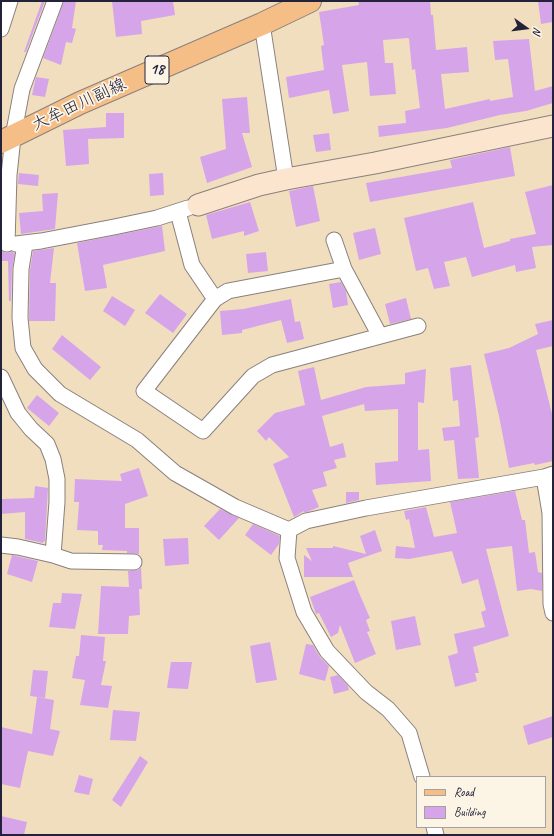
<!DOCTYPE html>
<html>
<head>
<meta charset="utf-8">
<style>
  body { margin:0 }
  #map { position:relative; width:554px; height:836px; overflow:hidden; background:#f1debf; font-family:Caveat,sans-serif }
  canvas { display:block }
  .frame { position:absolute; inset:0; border:2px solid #22223b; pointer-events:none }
  .legend { position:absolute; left:416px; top:776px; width:130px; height:52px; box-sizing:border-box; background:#fcf5e5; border:1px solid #a5a1a1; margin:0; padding:5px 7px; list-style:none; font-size:12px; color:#22223b }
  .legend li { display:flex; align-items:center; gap:8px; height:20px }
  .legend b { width:20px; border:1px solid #a5a1a1 }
  .north { position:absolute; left:506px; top:8px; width:40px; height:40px; -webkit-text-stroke:3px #fcf5e5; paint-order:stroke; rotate:104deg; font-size:11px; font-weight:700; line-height:16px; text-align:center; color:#22223b }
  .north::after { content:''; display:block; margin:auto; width:14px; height:18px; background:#22223b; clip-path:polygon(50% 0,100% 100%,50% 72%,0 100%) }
</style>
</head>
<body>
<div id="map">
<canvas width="554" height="836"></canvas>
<div class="frame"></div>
<ul class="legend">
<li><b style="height:5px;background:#f6be87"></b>Road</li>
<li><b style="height:11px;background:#d6a5e9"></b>Building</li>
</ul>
<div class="north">N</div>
</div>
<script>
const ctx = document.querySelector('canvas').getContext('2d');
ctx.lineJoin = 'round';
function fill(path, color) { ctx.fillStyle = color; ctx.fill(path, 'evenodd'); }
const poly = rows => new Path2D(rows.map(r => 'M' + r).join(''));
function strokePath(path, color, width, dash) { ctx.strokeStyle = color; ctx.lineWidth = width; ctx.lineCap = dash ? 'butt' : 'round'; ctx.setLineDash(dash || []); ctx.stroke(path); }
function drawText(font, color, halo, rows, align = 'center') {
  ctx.font = font + ' Caveat,"Klee One",sans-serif'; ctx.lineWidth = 3.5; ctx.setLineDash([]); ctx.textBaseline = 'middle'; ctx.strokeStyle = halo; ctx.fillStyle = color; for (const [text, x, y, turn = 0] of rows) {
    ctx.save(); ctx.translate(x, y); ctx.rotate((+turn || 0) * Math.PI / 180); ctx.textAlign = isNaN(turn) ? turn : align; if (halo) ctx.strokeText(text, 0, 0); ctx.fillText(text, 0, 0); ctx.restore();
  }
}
const building = poly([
  [42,1,45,1,26,52,24,52],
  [64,1,76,1,72,28,76,29,72,43,66,42,61,65,43,58],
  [112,1,173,1,175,15,141,21,142,34,116,37],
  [358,1,430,1,431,15,433,15,436,50,467,47,469,72,441,74,445,109,490,99,490,101,513,97,508,59,495,60,493,41,529,39,535,91,553,86,553,103,526,111,500,115,447,128,379,137,378,126,406,123,405,111,420,108,415,69,412,70,409,39,408,38,383,40,385,63,393,63,396,94,370,96,367,62,342,65,349,111,333,114,329,90,289,98,286,77,324,70,321,46,324,45,319,12,359,5],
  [538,1,553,1,553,22,541,24],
  [36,77,49,79,45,97,32,95],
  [247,97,250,133,242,133,252,167,207,183,200,157,226,149,222,99],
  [106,113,124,113,124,138,88,139,89,164,66,166,63,130,106,127],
  [329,133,331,150,316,152,313,135],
  [510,147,515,176,370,202,366,183,452,168,450,160],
  [19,173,39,175,38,186,18,184],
  [163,173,164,195,150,196,149,174],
  [553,185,553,245,532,247,536,268,516,272,515,265,472,277,466,257,444,262,450,286,434,289,428,268,416,271,404,218,473,202,484,248,510,241,510,239,536,234,525,192],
  [313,186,320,221,296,227,289,191],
  [58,193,55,229,21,234,19,213,43,211,42,194],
  [250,202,259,231,244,236,244,231,212,239,206,215],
  [162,226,165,251,103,265,107,288,85,291,77,243],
  [375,228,381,254,359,260,353,233],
  [54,248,50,283,56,283,55,321,29,321,30,270,33,251],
  [2,251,6,253,12,252,15,253,12,269,11,301,9,301,8,261,2,261],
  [266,252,268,271,248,273,246,254],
  [341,282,346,291,348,305,333,308,329,284],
  [160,294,187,314,173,333,145,313],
  [112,296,135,310,125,326,103,311],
  [406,298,411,319,390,324,385,304],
  [291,299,295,322,300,321,304,339,287,343,281,320,242,330,242,333,222,335,220,311,243,309],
  [553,320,553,346,536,350,553,418,553,461,535,465,534,463,509,468,499,416,484,354,509,348,538,334,535,324],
  [62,335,101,367,90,380,52,349],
  [471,365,479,437,475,438,479,478,458,479,454,440,444,441,442,428,460,426,458,400,453,401,450,368],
  [314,367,321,400,366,387,405,384,405,373,426,369,424,403,418,402,418,450,429,449,431,481,376,485,375,463,398,461,398,409,365,411,364,404,322,416,330,447,343,443,346,457,334,460,337,468,323,472,327,486,312,490,319,507,307,512,304,512,304,511,294,517,273,464,289,457,269,437,266,441,257,431,275,413,305,405,298,371],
  [37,395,59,413,49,426,27,408],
  [139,468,148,496,125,504,125,528,139,528,139,554,127,553,127,551,102,550,103,545,98,545,98,531,77,530,79,502,74,502,75,479,122,481,120,474],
  [35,486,48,488,45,541,44,541,43,543,25,539,25,512,1,514,1,499,34,498],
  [515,491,522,520,525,520,529,553,535,552,538,572,542,573,542,591,531,589,517,591,512,546,486,549,509,636,473,647,479,673,475,673,477,681,455,687,448,656,458,653,454,634,485,627,481,612,486,610,478,579,462,584,452,551,409,559,395,558,396,546,415,548,409,519,406,520,404,511,426,507,434,537,457,533,450,502],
  [346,492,359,492,359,500,346,503],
  [220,509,239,518,219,540,204,526],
  [253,524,280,536,279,544,271,555,245,535],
  [375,530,382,551,348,563,353,577,304,577,304,555,312,561,306,548,333,548,333,546,366,554,360,536],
  [188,538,189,564,165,566,163,539],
  [12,555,38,561,32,582,7,574],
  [141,567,142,589,139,589,140,615,129,616,128,634,98,634,101,586,129,587,128,571,138,570],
  [354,580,360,595,370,618,366,620,370,631,367,632,376,654,355,663,340,625,338,633,331,637,319,613,316,614,310,597],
  [62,593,82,594,75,629,49,627,53,603,61,603],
  [415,616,421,645,396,650,391,621],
  [81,635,105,637,103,661,106,661,101,685,112,686,108,708,80,705,85,680,72,678,76,656,79,656],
  [270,642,277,680,256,683,250,646],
  [306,644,313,645,320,657,329,666,325,681,299,674],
  [171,662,192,662,188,689,167,688],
  [33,670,48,671,45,698,30,696],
  [338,675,348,686,349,690,334,694,330,677],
  [37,697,54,700,50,729,60,731,53,756,28,751,20,788,1,784,1,727,32,734],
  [113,710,140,712,136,741,110,740],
  [553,716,553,737,528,745,523,726],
  [140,756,148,762,121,807,112,800],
  [79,775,93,779,89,795,74,792],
  [1,816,27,822,24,835,1,835]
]);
const street = poly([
  [262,24,286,179],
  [1,29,10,1],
  [178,212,192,265,215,299,144,391,203,431,253,376,272,365,418,326],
  [334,240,344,269,380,336],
  [7,244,9,175,13,137,22,89,55,1],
  [16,244,41,241,114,227,157,218,188,208],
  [25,244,21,269,20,318,23,348,35,369,60,394,137,440,175,473,235,507,289,530],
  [215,299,228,291,344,269],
  [1,377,18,413,31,429,47,444,53,459,57,479,57,502,53,555],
  [544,477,550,513,551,604,553,613],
  [289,530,287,558,304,612,327,651,366,692,388,709,409,733,422,777],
  [289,530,306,521,366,508,544,477,553,474],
  [1,545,18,547,53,555,71,561,134,562],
  [434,827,436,835]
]);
const secondary = poly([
  [198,205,259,185,286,179,375,163,553,126]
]);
const primary = poly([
  [1,142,80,103,262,24,310,1]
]);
const shields = [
  [157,70,24]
];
const shieldNames = [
  ["18",157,70]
];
const streetNames = [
  ["大牟田川副線",79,105,-25]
];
fill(building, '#d6a5e9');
strokePath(street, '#8a807d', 17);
strokePath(secondary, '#8a807d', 23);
strokePath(primary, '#8a807d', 24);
strokePath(street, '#fff', 15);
strokePath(secondary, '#fbe5cf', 21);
strokePath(primary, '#f6be87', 22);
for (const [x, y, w] of shields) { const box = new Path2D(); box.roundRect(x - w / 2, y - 14, w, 28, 3); ctx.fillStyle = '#fcf5e5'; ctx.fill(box); strokePath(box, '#22223b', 1); }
drawText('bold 16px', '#22223b', null, shieldNames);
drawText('17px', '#22223b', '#fcf5e5', streetNames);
</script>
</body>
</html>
